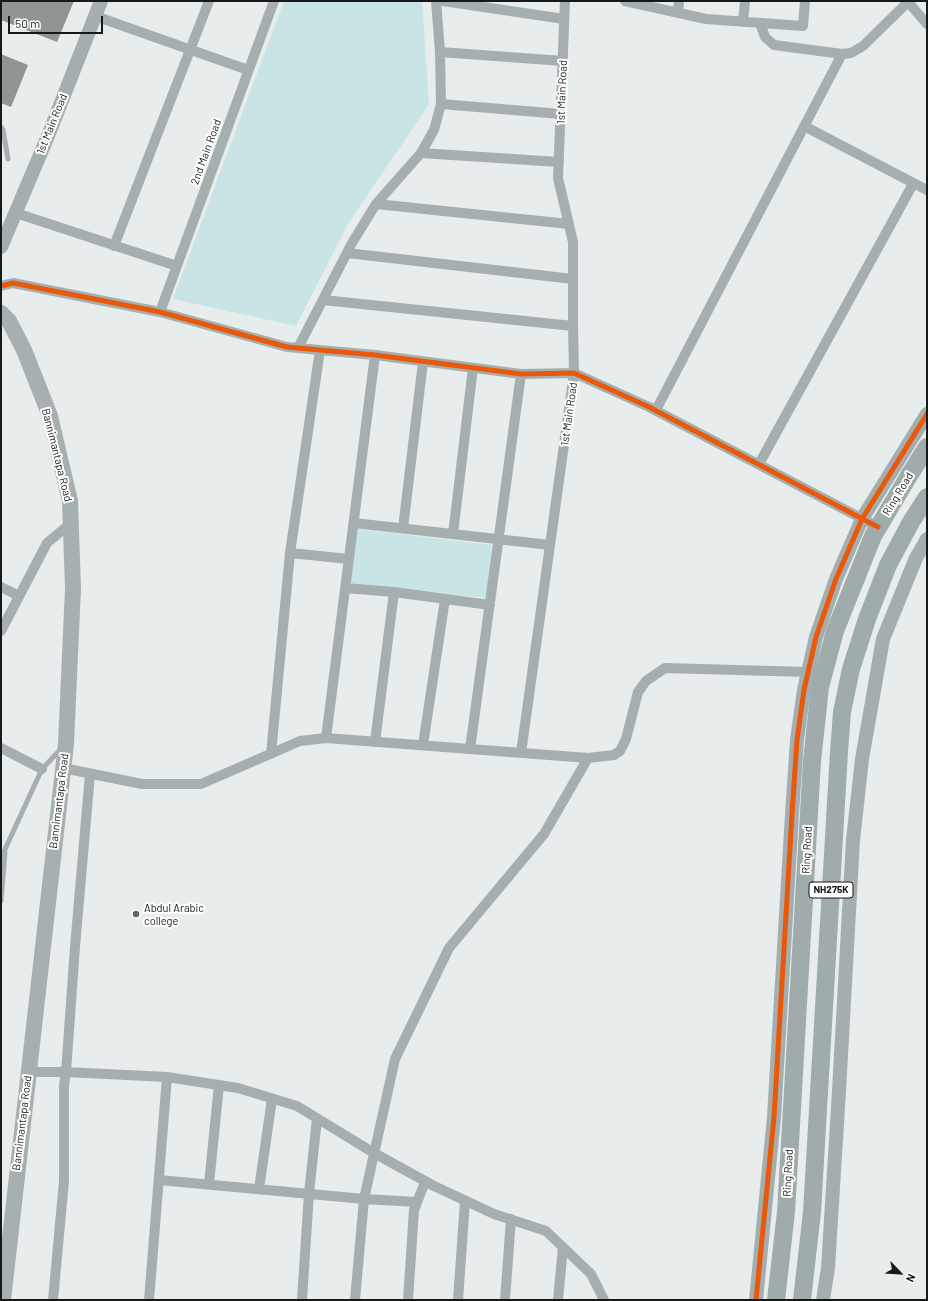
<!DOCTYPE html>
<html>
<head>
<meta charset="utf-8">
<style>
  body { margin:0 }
  #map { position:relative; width:928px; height:1301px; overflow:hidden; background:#e7ecec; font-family:Barlow,sans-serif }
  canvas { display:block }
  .frame { position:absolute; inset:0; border:2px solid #171919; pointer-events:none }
  .north { position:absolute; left:880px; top:1253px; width:40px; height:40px; -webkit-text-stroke:3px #fff; paint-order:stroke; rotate:115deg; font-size:11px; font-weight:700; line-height:16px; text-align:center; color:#171919 }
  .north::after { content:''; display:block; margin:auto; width:14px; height:18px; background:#171919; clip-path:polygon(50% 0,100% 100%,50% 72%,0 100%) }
  .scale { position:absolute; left:8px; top:16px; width:95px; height:18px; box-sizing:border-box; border:2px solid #171919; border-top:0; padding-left:5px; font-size:12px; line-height:14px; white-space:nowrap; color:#171919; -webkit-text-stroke:3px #fff; paint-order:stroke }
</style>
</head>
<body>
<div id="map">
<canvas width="928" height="1301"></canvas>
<div class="frame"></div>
<div class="north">N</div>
<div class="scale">50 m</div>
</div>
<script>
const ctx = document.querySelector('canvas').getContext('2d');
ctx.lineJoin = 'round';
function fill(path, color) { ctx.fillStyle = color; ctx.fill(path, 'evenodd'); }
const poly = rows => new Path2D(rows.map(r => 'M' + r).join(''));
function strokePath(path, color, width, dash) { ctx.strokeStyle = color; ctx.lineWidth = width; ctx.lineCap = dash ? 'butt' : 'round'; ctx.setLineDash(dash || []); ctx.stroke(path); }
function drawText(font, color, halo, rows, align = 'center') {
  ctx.font = font + ' Barlow,sans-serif'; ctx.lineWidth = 4; ctx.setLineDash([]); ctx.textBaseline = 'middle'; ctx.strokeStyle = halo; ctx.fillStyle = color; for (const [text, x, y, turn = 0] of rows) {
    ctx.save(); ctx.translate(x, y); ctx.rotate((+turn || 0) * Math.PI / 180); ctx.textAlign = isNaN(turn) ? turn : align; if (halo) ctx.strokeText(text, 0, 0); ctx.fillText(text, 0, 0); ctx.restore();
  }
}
const green = poly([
  [284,1,422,1,429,104,348,224,296,326,173,299],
  [357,529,492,545,486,598,351,583]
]);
const building = poly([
  [1,1,74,1,57,42,1,20],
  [1,54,28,65,11,107,1,103]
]);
const lane = poly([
  [1,127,3,130,8,159],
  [1,858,42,769,61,749],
  [1,901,5,852]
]);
const street = poly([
  [443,1,564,19],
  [625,1,706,19,803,26,805,1],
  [908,2,927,24],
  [678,13,679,1],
  [95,16,248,70],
  [743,22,745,1],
  [760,23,765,37,774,45,842,54,851,53,863,46,909,1],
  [440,52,563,61],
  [441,104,561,114],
  [804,126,927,190],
  [421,153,559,162],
  [376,204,569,224],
  [16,213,177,266],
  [114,246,209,1],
  [347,253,573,279],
  [1,286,13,283,160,312,287,347,375,355,521,374,574,373,649,407,878,527],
  [323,300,573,326],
  [160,312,274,1],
  [298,348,352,243,376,204,421,153,434,130,441,104,440,52,436,1],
  [656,410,842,54],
  [759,464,913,184],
  [354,523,550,545],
  [403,528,423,362],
  [453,534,473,368],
  [290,553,349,559],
  [1,587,19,596],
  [346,588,394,592,490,605],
  [1,631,47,543,71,523],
  [326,738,375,355],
  [375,742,394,592],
  [423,745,445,599],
  [1,748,42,769],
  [470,749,521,374],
  [521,753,574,373,573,326,573,242,558,178,565,1],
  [271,754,290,553,320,350],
  [63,768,142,784,201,784,300,741,326,738,588,758,614,755,620,751,626,739,638,692,646,681,665,668,808,672],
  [28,1072,66,1072,167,1077,238,1088,297,1106,374,1153,434,1186,494,1214,546,1231,591,1274,604,1300],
  [159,1180,364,1199,417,1202],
  [209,1184,219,1085],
  [259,1189,272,1099],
  [53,1300,64,1181,64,1085,66,1072,75,947,90,774],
  [149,1300,167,1077],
  [302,1300,309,1193,317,1119],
  [355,1300,364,1199,395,1059,449,948,544,834,588,758],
  [408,1300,414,1210,425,1182],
  [458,1300,465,1201],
  [505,1300,511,1219],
  [558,1300,563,1247]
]);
const secondary = poly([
  [1,247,48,136,101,1],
  [756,1300,774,1117,792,814,797,740,804,690,816,637,836,579,862,519,927,414],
  [823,1300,828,1268,839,1091,853,840,862,759,883,639,916,558,927,539]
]);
const primary = poly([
  [1,313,9,321,24,350,50,416,70,501,73,588,66,744,3,1300]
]);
const highway = poly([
  [776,1300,786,1212,812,761,820,687,835,631,873,536,910,474,927,447],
  [802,1300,812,1212,839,752,842,712,851,669,867,619,888,565,911,522,927,497]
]);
const cycleway = poly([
  [1,286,13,283,160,312,287,347,375,355,521,374,574,373,649,407,878,527],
  [756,1300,774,1117,792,814,797,740,804,690,816,637,836,579,862,519,927,414]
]);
const markers = [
  [136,914,4,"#606363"]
];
const shields = [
  [831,890,44]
];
const shieldNames = [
  ["NH275K",831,890]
];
const streetNames = [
  ["1st Main Road",562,92,-88],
  ["1st Main Road",52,124,-68],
  ["2nd Main Road",206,152,-70],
  ["1st Main Road",569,414,-82],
  ["Bannimantapa Road",57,455,76],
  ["Ring Road",898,494,-59],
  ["Bannimantapa Road",59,801,-83],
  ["Ring Road",807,850,-87],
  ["Bannimantapa Road",22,1123,-83],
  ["Ring Road",788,1173,-87]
];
const poiNames = [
  ["Abdul Arabic",144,908],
  ["college",144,921]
];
fill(green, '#c8e4e5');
fill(building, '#919494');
strokePath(lane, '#a6afaf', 5);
strokePath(street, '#a6afaf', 10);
strokePath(secondary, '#a5aeae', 14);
strokePath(primary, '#a7b0b0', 16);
strokePath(highway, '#a0abab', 18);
strokePath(cycleway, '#e8590c', 5);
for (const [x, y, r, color] of markers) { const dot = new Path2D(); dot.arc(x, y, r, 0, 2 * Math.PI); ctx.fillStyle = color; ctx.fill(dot); strokePath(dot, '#fff', 1.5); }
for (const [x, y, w] of shields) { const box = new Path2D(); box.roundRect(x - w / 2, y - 8, w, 16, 3); ctx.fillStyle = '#fff'; ctx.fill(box); strokePath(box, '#171919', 1); }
drawText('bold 10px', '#171919', null, shieldNames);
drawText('11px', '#171919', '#fff', streetNames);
drawText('11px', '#171919', '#fff', poiNames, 'left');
</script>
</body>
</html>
